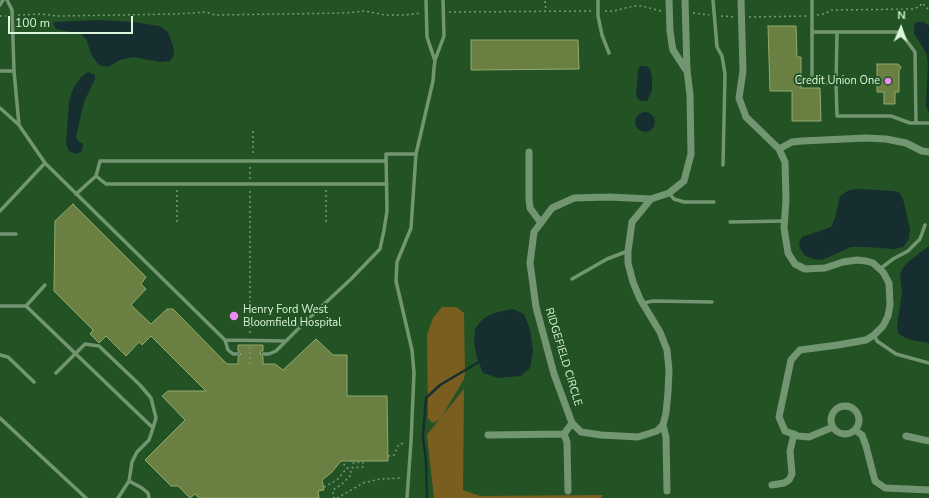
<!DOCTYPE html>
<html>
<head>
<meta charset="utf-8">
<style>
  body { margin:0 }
  #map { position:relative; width:929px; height:498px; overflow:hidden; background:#235325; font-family:"Nunito Sans",sans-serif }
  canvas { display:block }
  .north { position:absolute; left:881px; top:8px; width:40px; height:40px; -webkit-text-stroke:3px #235325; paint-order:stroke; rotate:2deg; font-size:11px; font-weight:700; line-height:16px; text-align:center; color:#dbf6db }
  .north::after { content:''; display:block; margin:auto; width:14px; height:18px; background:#dbf6db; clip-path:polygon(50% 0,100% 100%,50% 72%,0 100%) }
  .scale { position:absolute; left:8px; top:16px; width:125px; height:18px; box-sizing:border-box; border:2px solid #dbf6db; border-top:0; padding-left:5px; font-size:12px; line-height:14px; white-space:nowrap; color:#dbf6db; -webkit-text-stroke:3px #235325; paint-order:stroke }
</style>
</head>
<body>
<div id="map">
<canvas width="929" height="498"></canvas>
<div class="north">N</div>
<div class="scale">100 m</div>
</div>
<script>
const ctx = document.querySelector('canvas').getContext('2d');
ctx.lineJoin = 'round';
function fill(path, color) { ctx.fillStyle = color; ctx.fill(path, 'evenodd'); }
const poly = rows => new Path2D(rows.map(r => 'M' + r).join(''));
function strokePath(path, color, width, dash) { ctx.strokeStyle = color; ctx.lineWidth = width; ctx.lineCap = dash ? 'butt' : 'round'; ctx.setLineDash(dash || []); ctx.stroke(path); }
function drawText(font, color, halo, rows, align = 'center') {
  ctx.font = font + ' "Nunito Sans",sans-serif'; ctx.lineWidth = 4; ctx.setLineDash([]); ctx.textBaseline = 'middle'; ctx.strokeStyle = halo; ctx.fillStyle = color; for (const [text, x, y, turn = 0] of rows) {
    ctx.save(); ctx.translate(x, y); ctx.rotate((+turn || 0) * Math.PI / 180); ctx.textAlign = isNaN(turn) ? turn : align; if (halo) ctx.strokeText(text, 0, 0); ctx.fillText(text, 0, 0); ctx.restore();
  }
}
const green = poly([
  [442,307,456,307,464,313,465,373,464,379,442,416,464,389,463,490,480,496,603,495,601,498,434,498,427,435,441,417,437,421,432,423,428,418,427,335,433,318]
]);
const water = poly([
  [97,20,133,22,160,26,168,32,173,46,174,55,170,61,160,62,133,57,120,60,108,67,99,65,92,56,86,39,81,34,56,29,53,23,56,22],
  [916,22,924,22,929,26,929,113,926,106,928,65,927,55,922,46,914,34,914,26],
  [640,66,646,66,650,69,652,78,652,91,647,101,640,101,636,96,638,71],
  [88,72,95,75,95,79,84,102,76,137,78,141,83,144,82,151,76,154,69,151,66,144,69,101,73,89,81,77],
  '635 122a10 10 0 1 1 20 0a10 10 0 1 1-20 0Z',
  [858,189,894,191,900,193,903,199,910,229,909,239,903,247,894,249,867,247,851,247,822,260,813,259,804,255,800,248,799,242,802,237,831,227,835,218,840,196,849,190],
  [929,246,929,343,911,340,902,336,898,333,897,326,902,292,900,276,902,269,909,261],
  [513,309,524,314,530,329,533,351,530,368,521,376,498,378,483,373,477,358,474,343,475,329,482,320,489,315,498,312]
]);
const stream = poly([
  [427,498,426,461,423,437,426,398,440,385,479,362]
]);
const building = poly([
  [768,26,796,26,797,57,801,57,801,88,820,88,821,121,792,121,792,91,770,91,768,26],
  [471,40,578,40,579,69,471,70,471,40],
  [877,64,898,64,901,67,899,71,899,92,895,92,895,104,884,104,884,92,877,92,877,64],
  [73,204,146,277,141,284,146,289,131,305,151,324,167,309,173,309,227,364,238,364,238,357,241,354,238,351,238,345,263,345,263,351,261,351,260,354,263,357,263,364,275,364,283,370,316,339,333,355,347,355,347,396,387,396,388,461,341,461,331,473,322,480,324,490,318,491,319,498,199,498,195,494,190,498,178,486,171,486,145,460,185,420,162,396,168,391,206,391,151,336,142,345,139,342,126,356,106,336,99,343,90,334,93,330,54,291,55,221,73,204]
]);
const path = poly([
  [545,1,546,11],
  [605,11,614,11,634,6,642,6,661,11],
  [449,12,593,11],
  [693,13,709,15],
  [18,15,41,14,58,16,177,14,206,12,215,15,346,13,365,11,385,15,405,15,421,13],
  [817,15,824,14,832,10,914,9,920,6,922,3,929,10],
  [0,16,6,16],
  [721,16,735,17],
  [749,17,807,16],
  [253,131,253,155],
  [250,179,250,167],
  [177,190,177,223],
  [326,190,326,223],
  [250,191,250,335],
  [250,364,250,347],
  [388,456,394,455,399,444,406,443],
  [324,487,337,480,347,468,363,467,363,462,351,463,351,461],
  [335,498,333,497,333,490,342,484,351,475,351,472,342,462],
  [337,498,341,496,363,483,380,479,402,478]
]);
const service = poly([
  [7,0,12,10,14,71,19,125],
  [598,0,598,16,602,35,609,53],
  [713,0,717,47,722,56,725,74,723,165],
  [812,0,812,78,818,83,836,83,837,116,891,116,910,123,929,123],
  [0,5,3,0],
  [812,32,900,32,915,52,916,123],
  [435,60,444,36,443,0],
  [0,71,14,71],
  [836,83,837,33],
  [0,108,19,125,45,163,225,340,228,350,233,354,238,354],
  [96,176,106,184,387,184],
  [669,193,674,199,684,202,714,202],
  [76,194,96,176,100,161,386,161],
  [0,211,45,163],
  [730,222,785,221],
  [0,234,16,234],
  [880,269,893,259,908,251,920,239,925,225],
  [572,279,607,259,628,251],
  [643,303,653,301,712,302],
  [0,306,26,306,153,428],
  [26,306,45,285],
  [874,335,877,341,896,354,929,363],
  [225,340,286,341],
  [263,354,269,354,276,351,305,322,351,279,380,249,384,230,387,211,386,154,416,154],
  [0,355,8,357,34,382],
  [56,373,85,344,99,346,140,385,151,398,156,418,153,428,149,440,137,452,132,462,129,481,118,498],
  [0,418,86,498],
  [129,481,142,488,148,493,149,498],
  [407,498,411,442,414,373,412,350,396,281,397,262,411,228,416,154,433,81,434,68,435,61,427,37,426,0]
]);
const minor = poly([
  [669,0,670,31,672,45,673,50,686,70],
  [741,0,743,71,739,98,746,117,779,149,785,162,786,200,784,228,788,253,795,264,805,269,825,268,843,262,857,260,866,261,873,263,883,272,889,283,890,305,888,316,883,326,874,335,866,340,838,345,800,350,791,360,779,417,785,431,798,436,809,437,833,427],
  [779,149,792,142,802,141,866,138,886,139,906,143,922,151,929,152],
  [529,152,529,199,530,208,541,223],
  [609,197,651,199,632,222,628,251,628,263,633,282,640,299,660,332,667,350,669,370,668,392,666,413,663,425,657,431,638,437,601,435,581,432,572,423,554,374,536,307,530,263,534,232,552,208,574,198,609,197],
  [651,199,669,193,684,181,691,154,690,95,687,70,685,0],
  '831 420a14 14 0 1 1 28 0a14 14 0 1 1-28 0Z',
  [663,425,666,437,667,491],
  [855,430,862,435,866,446,875,481,885,488,929,490],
  [564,434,567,442,568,491],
  [488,435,564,434,572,423],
  [906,436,929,441],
  [772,485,784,483,789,480,792,474,790,451,794,434]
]);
const markers = [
  [888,81,4,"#ef8bf6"],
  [234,316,5,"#ef8bf6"]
];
const poiNames = [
  ["Credit Union One",880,81],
  ["Henry Ford West",243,310,"left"],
  ["Bloomfield Hospital",243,323,"left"]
];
const streetNames = [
  ["RIDGEFIELD CIRCLE",563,357,73]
];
fill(green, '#795e20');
fill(water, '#172e31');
strokePath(stream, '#172e31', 2.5);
fill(building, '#6a7f42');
strokePath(building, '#94ab6c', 1);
strokePath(path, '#759c76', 1.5, [2, 3]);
strokePath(service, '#729672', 3.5);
strokePath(minor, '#729672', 7);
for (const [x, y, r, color] of markers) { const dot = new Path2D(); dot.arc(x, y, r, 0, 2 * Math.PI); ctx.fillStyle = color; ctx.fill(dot); strokePath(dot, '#235325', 1.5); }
drawText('11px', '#dbf6db', '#235325', poiNames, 'right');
drawText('11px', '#dbf6db', '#235325', streetNames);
</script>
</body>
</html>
